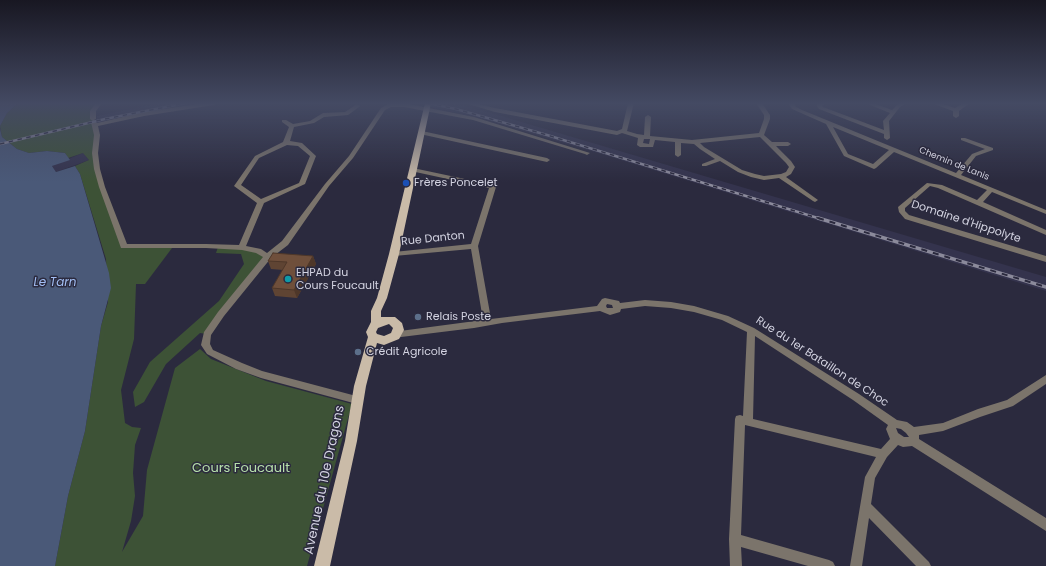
<!DOCTYPE html>
<html>
<head>
<meta charset="utf-8">
<style>
  body { margin:0 }
  canvas { display:block; background:#2b2a3e }
</style>
</head>
<body>
<canvas width="1046" height="566"></canvas>
<script>
const ctx = document.querySelector('canvas').getContext('2d');
ctx.lineJoin = 'round';
function fill(path, color) { ctx.fillStyle = color; ctx.fill(path, 'evenodd'); }
const poly = rows => new Path2D(rows.map(r => 'M' + r).join(''));
function strokePath(path, color, width, dash) { ctx.strokeStyle = color; ctx.lineWidth = width; ctx.lineCap = dash ? 'butt' : 'round'; ctx.setLineDash(dash || []); ctx.stroke(path); }
function drawText(font, color, halo, rows, align = 'center') {
  ctx.font = font + ' Poppins,sans-serif'; ctx.lineWidth = 3; ctx.setLineDash([]); ctx.textBaseline = 'middle'; ctx.strokeStyle = halo; ctx.fillStyle = color; for (const [text, x, y, turn = 0] of rows) {
    ctx.save(); ctx.translate(x, y); ctx.rotate((+turn || 0) * Math.PI / 180); ctx.textAlign = isNaN(turn) ? turn : align; if (halo) ctx.strokeText(text, 0, 0); ctx.fillText(text, 0, 0); ctx.restore();
  }
}
const built = poly([
  [159,103,205,103,136,115,97,123,97,116],
  [431,103,453,103,491,113,1046,277,1046,291,602,154,483,119,430,107],
  [83,153,89,160,56,172,52,166]
]);
const green = poly([
  [18,103,99,103,93,111,97,169,123,244,172,246,172,248,145,284,136,284,134,339,121,390,125,423,132,427,141,428,135,445,133,473,135,496,131,521,122,552,143,516,147,470,175,368,200,349,211,359,266,381,352,404,307,566,55,566,68,496,85,431,101,326,108,302,106,259,80,174,75,166,89,160,83,153,68,158,65,153,47,151,29,153,17,149,2,137,0,126,7,113],
  [218,247,242,248,268,256,207,334,200,333,166,364,144,402,135,407,133,392,150,362,219,301,244,264,241,254,216,253]
]);
const water = poly([
  [0,103,18,103,7,113,0,126],
  [0,129,2,137,17,149,29,153,47,151,65,153,70,160,52,166,56,172,75,166,80,174,109,273,111,288,101,326,85,431,68,496,55,566,0,566]
]);
const minor = poly([
  [96,103,102,103,96,111,96,119,94,120,97,123,144,112,204,103,217,103,214,105,144,116,98,126,100,135,98,153,100,169,105,187,127,244,206,244,239,245,257,203,234,186,255,156,283,142,289,127,282,122,282,120,286,120,293,124,310,121,323,113,345,112,357,104,360,106,359,107,348,115,324,117,314,123,294,127,290,141,302,143,316,156,305,184,264,203,246,246,261,249,267,253,282,241,325,184,349,156,381,108,388,104,404,103,474,117,590,153,587,155,585,154,473,120,404,107,391,107,385,110,353,158,329,186,288,245,271,258,224,316,211,335,210,344,213,350,242,363,262,371,360,397,362,400,360,403,357,404,261,378,236,369,207,354,201,345,204,332,218,312,263,257,256,253,242,250,206,248,121,248,99,187,94,169,92,153,94,135,91,122,93,121,90,119,90,111,96,103],
  [287,145,298,146,310,156,299,183,261,199,241,185,259,158,287,145],
  [465,103,474,103,495,108,617,131,622,129,628,103,634,103,627,131,637,134,644,135,645,117,648,115,651,117,650,136,692,140,759,133,764,119,764,115,756,103,762,103,770,115,770,119,764,135,772,142,788,142,791,144,788,146,776,146,791,161,795,167,791,174,786,177,818,200,815,202,813,201,779,178,764,180,751,177,738,172,720,161,706,166,702,166,702,164,715,159,700,149,694,144,681,143,681,155,678,157,675,155,675,142,655,140,653,147,640,147,637,145,638,138,622,133,617,135,495,112,465,103],
  [760,137,786,163,789,167,786,172,781,174,764,176,755,174,742,170,704,147,700,143,760,137],
  [644,139,650,139,649,144,643,143,644,139],
  [788,103,794,103,796,107,802,110,956,173,972,154,985,149,961,140,961,138,965,138,993,148,993,150,976,156,961,175,1046,210,1046,214,992,192,983,202,1046,230,1046,235,938,188,930,186,905,208,905,211,909,215,1046,256,1046,262,905,219,899,212,898,207,927,183,942,185,977,200,987,190,894,152,876,168,874,169,844,156,826,124,792,109,788,103],
  [833,127,889,150,873,164,848,154,833,127],
  [819,103,826,103,822,106,823,107,884,130,883,121,890,113,865,103,873,103,892,110,899,103,906,103,900,107,889,121,890,138,887,140,884,138,884,134,819,109,816,105,819,103],
  [931,103,940,103,955,108,963,103,970,103,959,111,959,116,956,118,953,116,953,111,931,103],
  [422,131,547,158,550,160,547,162,420,134,420,132,422,131],
  [413,168,493,185,496,187,478,246,491,319,597,306,602,299,605,298,619,301,620,303,645,300,671,302,694,306,728,316,754,328,859,394,897,420,907,422,914,427,943,423,978,409,1007,400,1046,375,1046,384,1013,406,980,417,943,431,919,435,919,439,1046,518,1046,531,912,446,903,447,898,445,887,457,875,478,871,504,929,562,931,566,916,566,869,518,862,566,850,566,865,477,876,457,745,425,741,535,829,560,833,562,835,566,808,566,741,547,742,566,730,566,729,539,735,419,736,416,740,415,743,416,747,332,722,320,694,312,671,308,645,306,621,309,620,312,610,315,600,311,502,323,474,328,401,337,395,339,392,338,391,336,392,334,400,331,483,320,471,249,394,256,390,254,394,252,471,244,489,188,411,171,411,169,413,168],
  [607,304,612,305,613,308,607,308,606,306,607,304],
  [755,336,853,400,888,425,886,429,890,439,881,449,753,419,755,336],
  [896,428,901,429,906,433,909,437,904,437,898,433,896,428]
]);
const major = poly([
  [425,103,431,103,399,254,387,298,381,311,381,317,395,317,402,323,404,330,399,339,384,345,377,343,366,386,357,441,330,566,314,566,345,441,354,386,368,337,366,332,371,322,371,311,377,298,389,254,425,103],
  [389,324,393,328,391,333,384,336,377,334,376,332,378,328,389,324]
]);
const railFar1 = poly([
  [428,103,456,109,547,135,821,219],
  [0,144,105,119,186,103]
]);
const rail = poly([
  [818,218,1046,287]
]);
const wall = poly([
  [313,256,316,264,297,298,275,296,272,288,283,270,271,269,268,261]
]);
const shadedWall = poly([
  [313,256,316,264,297,298,294,290]
]);
const building = poly([
  [273,253,313,256,294,290,272,288,287,262,268,261,273,253]
]);
const markers = [
  [406,183,4,"#1a4fb4"],
  [288,279,4,"#0f9aa8"],
  [418,317,4,"#5c6f8a"],
  [358,352,4,"#5c6f8a"]
];
const farStreetnames = [
  ["Chemin de Lanis",954,164,22]
];
const poiNames = [
  ["Frères Poncelet",414,183],
  ["EHPAD du",296,273],
  ["Cours Foucault",296,286],
  ["Relais Poste",426,317],
  ["Crédit Agricole",366,352]
];
const streetNames = [
  ["Domaine d'Hippolyte",966,222,18],
  ["Rue Danton",433,239,-6],
  ["Rue du 1er Bataillon de Choc",822,362,33]
];
const waterNames = [
  ["Le Tarn",55,283]
];
const nearParknames = [
  ["Cours Foucault",241,469]
];
const nearStreetnames = [
  ["Avenue du 10e Dragons",325,480,-78]
];
fill(built, '#34334d');
fill(green, '#3d5236');
fill(water, '#4a5978');
fill(minor, '#7b746b');
fill(major, '#cabba8');
strokePath(railFar1, '#8b8a9b', 2.5);
strokePath(rail, '#8b8a9b', 3.5);
strokePath(railFar1, '#2b2a3e', 1.5, [4.5]);
strokePath(rail, '#2b2a3e', 2, [6]);
fill(wall, '#5f4433');
fill(shadedWall, '#4e3729');
fill(building, '#6f4f3b');
strokePath(building, '#4e3729', 1);
const sky = ctx.createLinearGradient(0, 0, 0, 182);
sky.addColorStop(0, '#181722');
sky.addColorStop(0.57, '#444a63');
sky.addColorStop(1, '#444a6300');
ctx.fillStyle = sky;
ctx.fillRect(0, 0, 1046, 182);
for (const [x, y, r, color] of markers) { const dot = new Path2D(); dot.arc(x, y, r, 0, 2 * Math.PI); ctx.fillStyle = color; ctx.fill(dot); strokePath(dot, '#2b2a3e', 1.5); }
drawText('9px', '#d3d3e1', '#2b2a3e', farStreetnames);
drawText('11px', '#d3d3e1', '#2b2a3e', poiNames, 'left');
drawText('11px', '#d3d3e1', '#2b2a3e', streetNames);
drawText('italic 12px', '#a3bff5', '#2b2a3e', waterNames);
drawText('13px', '#b7e0ab', '#2b2a3e', nearParknames);
drawText('13px', '#d3d3e1', '#2b2a3e', nearStreetnames);
</script>
</body>
</html>
